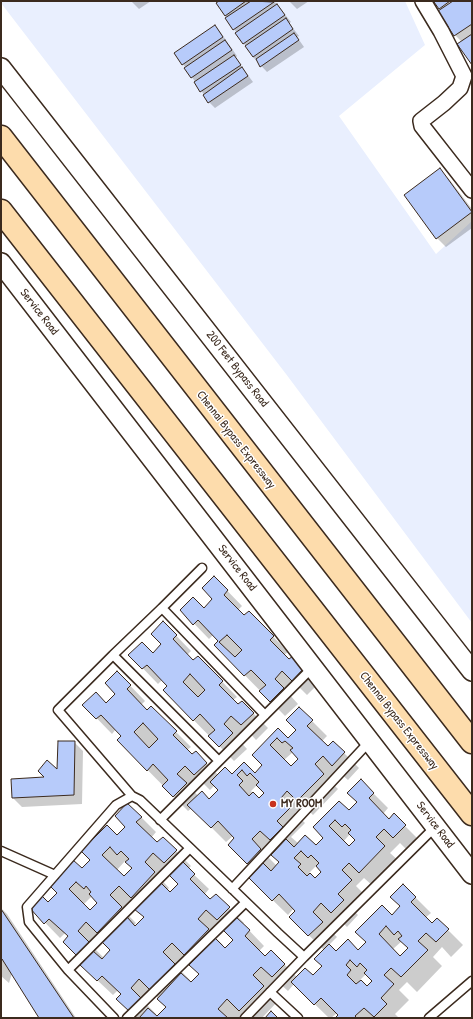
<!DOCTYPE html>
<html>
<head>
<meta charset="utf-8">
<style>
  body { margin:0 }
  #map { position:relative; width:473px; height:1019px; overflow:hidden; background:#fff; font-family:"Patrick Hand",sans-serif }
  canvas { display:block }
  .frame { position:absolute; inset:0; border:2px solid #3b2a1e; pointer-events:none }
</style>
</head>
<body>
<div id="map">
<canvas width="473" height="1019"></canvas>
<div class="frame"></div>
</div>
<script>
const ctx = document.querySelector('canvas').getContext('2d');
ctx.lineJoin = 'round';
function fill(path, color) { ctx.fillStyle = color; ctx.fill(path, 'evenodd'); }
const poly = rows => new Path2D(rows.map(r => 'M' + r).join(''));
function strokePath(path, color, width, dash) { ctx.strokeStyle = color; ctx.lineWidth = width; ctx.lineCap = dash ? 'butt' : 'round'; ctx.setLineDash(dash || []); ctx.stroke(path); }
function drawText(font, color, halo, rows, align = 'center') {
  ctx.font = font + ' "Patrick Hand",sans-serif'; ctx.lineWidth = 3; ctx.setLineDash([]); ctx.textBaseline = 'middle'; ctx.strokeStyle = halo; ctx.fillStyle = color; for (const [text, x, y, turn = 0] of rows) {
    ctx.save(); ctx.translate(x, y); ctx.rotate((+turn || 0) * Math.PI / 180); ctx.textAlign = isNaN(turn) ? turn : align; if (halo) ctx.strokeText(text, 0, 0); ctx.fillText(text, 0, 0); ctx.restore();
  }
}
const built = poly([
  [1,1,405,1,425,45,339,116,436,254,472,221,472,623,286,374,1,3]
]);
const shadow = poly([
  [131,1,151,1,139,9],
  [221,1,274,1,291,22,289,23,299,36,297,37,304,47,267,72,253,57,234,29,225,15],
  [289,1,309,1,297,9],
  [437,1,472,1,472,64,462,42,455,35,439,11,441,10,435,3],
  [215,26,221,33,237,56,235,58,253,82,215,108,209,102,183,64],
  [440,170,449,179,472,209,472,228,446,247,437,238],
  [214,577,242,606,238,610,244,617,249,612,288,652,284,655,290,661,293,657,319,683,307,695,298,686,289,694,298,704,285,716,215,645,220,641,213,635,209,639,181,610,204,609,214,600],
  [163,622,191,651,187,655,193,661,198,657,237,697,233,700,238,705,242,702,268,728,256,740,247,730,238,739,247,749,234,761,164,690,168,686,162,680,158,684,130,655,153,654,163,644],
  [117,672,145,701,141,705,147,711,151,707,191,747,187,750,192,755,196,752,218,775,232,776,244,764,255,774,264,765,253,755,278,729,288,739,297,730,299,708,327,736,322,741,328,747,333,742,359,768,348,780,338,771,329,780,338,789,313,815,303,805,295,813,305,823,291,837,298,843,316,847,325,838,314,827,349,812,359,802,361,781,388,808,383,814,389,820,394,815,420,841,409,852,400,843,390,853,400,862,374,887,364,878,356,886,366,896,352,909,358,915,347,927,337,917,327,927,337,937,329,945,336,952,358,951,401,906,403,885,431,913,425,918,432,924,437,919,463,945,451,957,442,947,433,957,442,966,417,992,407,982,399,990,409,1000,395,1014,399,1018,336,1018,339,1015,337,1013,331,1018,329,1018,294,984,288,991,277,981,267,991,278,1001,262,1018,247,1018,243,1013,239,1018,137,1018,117,999,122,994,118,990,113,995,97,980,85,962,64,942,69,937,65,933,60,938,30,907,49,904,117,836,141,817,156,832,151,838,157,844,176,851,191,866,188,869,209,889,204,895,210,901,216,895,244,923,243,924,264,946,259,951,265,957,284,964,297,977,313,976,323,967,324,950,290,917,297,911,294,908,288,915,250,878,256,872,229,845,236,838,233,836,226,842,192,808,188,811,118,740,122,736,116,729,112,734,84,705,107,704,117,694],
  [293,752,300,759,291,767,284,760],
  [200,780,210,790,215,785,219,790,209,800,198,796,192,789],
  [257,785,265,793,259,799,251,791],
  [350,834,356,840,349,848,343,842],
  [276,845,279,848,281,862,277,866,266,855],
  [125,861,133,869,124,877,117,870],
  [316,866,323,872,315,879,309,873],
  [172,871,180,884,170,893,167,890,169,888,159,877],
  [92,896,99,903,90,912,83,905],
  [136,909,145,917,135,927,134,925,136,923,124,911],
  [226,928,234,940,225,950,222,946,223,945,212,934],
  [101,936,105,940,112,951,104,958,92,946],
  [402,941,409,948,400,957,393,949],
  [188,957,193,962,200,974,191,983,188,981,190,980,178,968],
  [366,974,373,982,367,987,360,980],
  [154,994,167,1007,157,1017,155,1016,156,1014,145,1003],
  [74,742,83,751,82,804,22,807,13,798,58,771],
  [1,908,7,914,76,1018,40,1018,12,973,9,983,1,976]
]);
const building = poly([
  [219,1,246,1,225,16,216,3,219,1],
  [251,1,274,2,233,30,225,18,251,1],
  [435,1,450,1,439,9,434,2,435,1],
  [453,1,472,1,472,24,454,36,438,11,453,1],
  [277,4,285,15,243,44,235,33,277,4],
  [286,18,293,29,253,57,245,46,286,18],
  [215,25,223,37,182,65,174,53,215,25],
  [294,33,299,40,260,67,256,59,294,33],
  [472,34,472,65,457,44,472,34],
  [225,40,232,50,191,78,184,68,225,40],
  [234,55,241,65,200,92,194,82,234,55],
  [242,67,248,76,208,103,203,95,242,67],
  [440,168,472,212,436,239,404,195,440,168],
  [214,576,228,590,224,595,244,615,249,611,274,636,270,640,289,659,293,656,305,667,292,681,282,671,275,679,284,688,270,702,259,691,266,685,251,670,244,676,214,645,218,641,198,620,193,625,180,610,193,597,204,608,212,599,202,588,214,576],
  [227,635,242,650,235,657,219,642,227,635],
  [163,621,177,635,173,639,193,660,198,656,223,681,219,685,238,704,242,701,254,713,241,725,231,716,224,724,233,733,219,747,208,736,215,730,200,714,193,721,163,690,167,686,147,665,142,669,128,655,142,642,153,653,161,644,151,634,163,621],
  [190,674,205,690,198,697,183,682,190,674],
  [117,671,131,685,127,689,147,710,151,706,177,731,173,735,192,754,196,751,207,763,194,775,185,766,177,774,187,783,173,797,162,786,168,780,153,764,147,771,117,740,121,736,101,715,96,719,82,705,96,692,106,703,115,694,105,683,117,671],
  [143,723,158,739,149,748,134,732,143,723],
  [299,707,313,720,307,726,328,746,333,741,345,752,332,766,323,756,315,764,324,774,297,801,287,791,281,798,291,807,277,821,283,827,270,840,260,831,252,839,261,849,247,864,228,845,234,838,218,821,211,828,187,805,202,791,209,799,218,790,210,782,225,767,232,774,244,762,255,773,262,765,252,755,278,728,288,738,296,730,286,720,299,707],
  [277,738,282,743,285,741,293,748,290,750,298,759,291,766,270,745,277,738],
  [242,770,247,776,250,773,259,782,256,785,264,793,259,798,253,792,249,796,239,785,243,781,237,775,242,770],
  [58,741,75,741,74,795,12,798,11,779,44,777,38,771,47,760,57,769,58,741],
  [361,779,374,793,369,798,389,819,394,813,406,825,393,838,384,829,376,837,385,846,359,873,349,863,342,870,352,880,338,894,344,900,331,913,321,903,313,912,323,922,308,936,289,917,295,911,279,894,272,901,249,878,263,863,271,871,279,862,271,855,286,839,294,847,305,835,316,845,323,838,313,827,339,801,349,810,357,802,347,793,361,779],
  [335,820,342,827,345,824,351,830,348,833,355,840,349,846,329,826,335,820],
  [301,851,308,858,311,855,319,863,316,866,321,872,315,878,310,873,307,876,298,867,301,864,294,858,301,851],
  [127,803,142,817,136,822,157,842,163,837,177,850,164,863,153,853,145,862,155,872,131,898,119,886,110,895,122,907,97,933,86,922,78,931,89,942,76,955,63,942,68,936,49,919,44,924,29,907,40,894,48,902,57,893,49,885,73,860,82,868,90,860,81,851,107,825,117,835,125,827,115,816,127,803],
  [110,847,117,855,121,851,129,859,125,862,132,868,124,876,102,855,110,847],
  [76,882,84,889,86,886,91,892,89,894,97,903,90,910,69,889,76,882],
  [181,860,195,874,190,879,210,899,216,894,230,907,217,920,206,910,198,919,209,929,184,955,172,943,163,952,175,964,150,990,139,979,131,988,142,999,130,1012,116,999,121,994,102,976,97,981,80,965,93,951,102,959,110,950,102,942,127,917,135,926,144,917,134,909,160,882,170,892,178,884,168,874,181,860],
  [403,884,416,897,411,902,432,923,437,918,449,929,436,942,426,933,418,941,428,950,401,977,391,968,384,975,394,984,381,998,387,1004,374,1017,364,1008,355,1016,357,1018,335,1018,338,1015,321,998,314,1005,291,982,305,968,313,975,322,966,314,959,329,944,336,951,348,939,358,950,366,942,355,932,382,905,392,915,400,906,390,897,403,884],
  [386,926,394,935,398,931,402,936,398,939,408,948,400,956,379,934,386,926],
  [350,960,357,967,360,963,367,970,364,973,372,981,367,986,361,980,356,984,347,975,351,970,346,965,350,960],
  [1,909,74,1018,39,1018,2,959,1,962,1,909],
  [236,917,250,930,245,936,265,956,271,950,285,964,272,977,261,967,253,975,264,986,239,1011,227,999,218,1009,228,1018,139,1018,148,1008,157,1016,166,1007,157,999,181,973,191,982,199,974,189,965,215,938,225,948,233,940,223,930,236,917],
  [271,1011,278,1018,265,1018,271,1011]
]);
const service = poly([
  [162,608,202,568],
  [113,655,58,710,132,796],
  [219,761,113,655,162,608,265,715],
  [160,820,308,672],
  [1,851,55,875],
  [232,889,370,741],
  [68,970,190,848,278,933,304,957,435,827],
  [270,992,298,1018],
  [114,1018,68,970,29,922,27,907,116,805,132,796,140,800,190,848],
  [127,1018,246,902],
  [245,1018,304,957],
  [429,1018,472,981]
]);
const minor = poly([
  [423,1,441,31,464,76,460,88,444,103,421,121,422,126,472,190]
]);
const tertiary = poly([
  [1,68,472,671],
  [1,263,472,874]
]);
const trunk = poly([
  [1,137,472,742],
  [1,211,472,814]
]);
const markers = [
  [273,804,4,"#c8321e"]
];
const streetNames = [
  ["Service Road",39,312,52],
  ["200 Feet Bypass Road",237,369,52],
  ["Chennai Bypass Expressway",236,440,52],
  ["Service Road",237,568,52],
  ["Chennai Bypass Expressway",399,721,52],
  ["Service Road",435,825,53]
];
const poiNames = [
  ["MY ROOM",281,804]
];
fill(built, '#e9effe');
fill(shadow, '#0003');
fill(building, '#b7cbfa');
strokePath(building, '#3b2a1e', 1);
strokePath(service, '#3b2a1e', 11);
strokePath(minor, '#3b2a1e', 18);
strokePath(tertiary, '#3b2a1e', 22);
strokePath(trunk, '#3b2a1e', 25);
strokePath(service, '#fff', 8);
strokePath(minor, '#fff', 15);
strokePath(tertiary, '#fff', 19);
strokePath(trunk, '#fddcac', 22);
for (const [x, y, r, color] of markers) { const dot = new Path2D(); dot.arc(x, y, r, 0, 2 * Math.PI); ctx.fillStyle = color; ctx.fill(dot); strokePath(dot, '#fff', 1.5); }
drawText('12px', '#3b2a1e', '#fff', streetNames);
drawText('bold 12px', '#3b2a1e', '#fff', poiNames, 'left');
</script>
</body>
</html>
